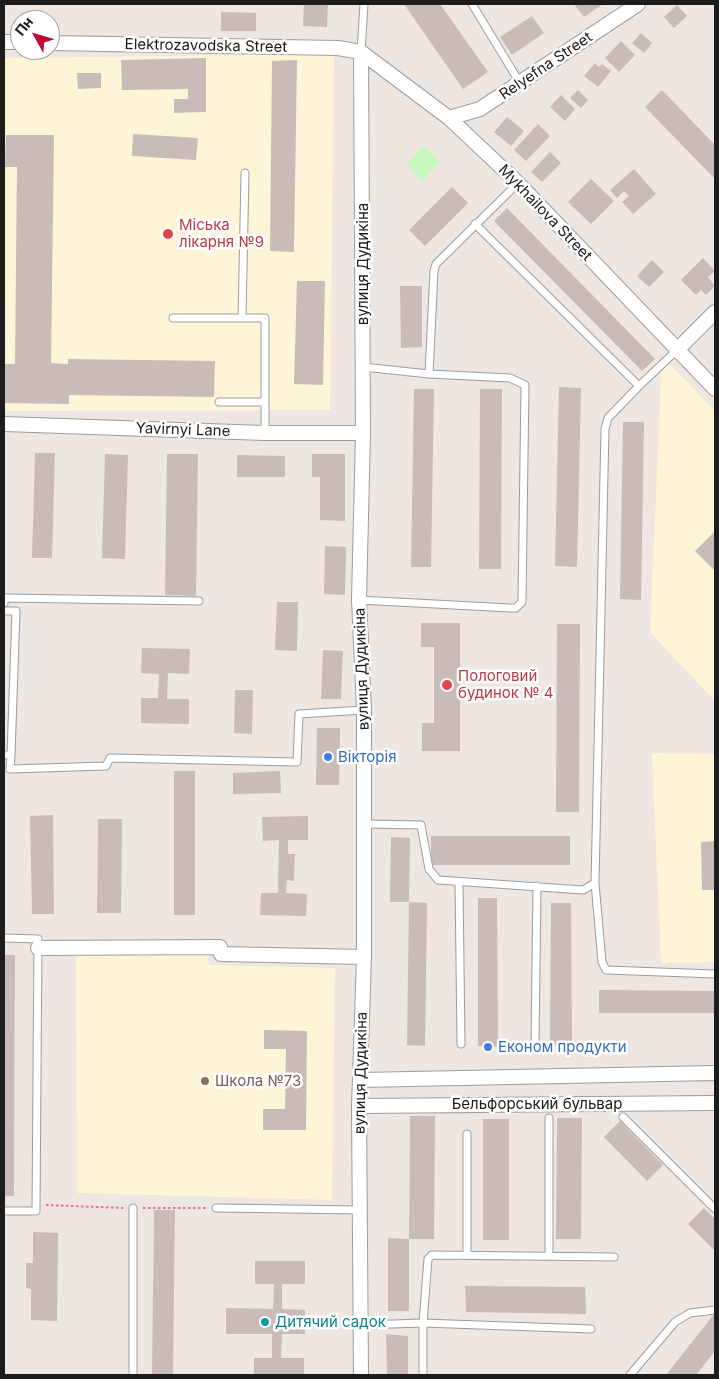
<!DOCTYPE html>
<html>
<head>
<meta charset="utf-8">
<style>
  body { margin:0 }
  #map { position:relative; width:719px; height:1379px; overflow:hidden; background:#ede6e1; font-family:Inter,sans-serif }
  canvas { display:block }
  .frame { position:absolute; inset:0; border:5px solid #1c1c1c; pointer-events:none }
  .north { position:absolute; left:10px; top:10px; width:50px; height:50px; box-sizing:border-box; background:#fff; border:1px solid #a4a4a4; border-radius:50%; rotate:309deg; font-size:14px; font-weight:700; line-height:20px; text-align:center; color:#1c1c1c }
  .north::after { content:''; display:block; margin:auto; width:18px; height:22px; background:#c50334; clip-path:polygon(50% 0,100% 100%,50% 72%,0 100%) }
</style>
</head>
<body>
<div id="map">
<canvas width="719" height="1379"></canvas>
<div class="frame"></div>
<div class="north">Пн</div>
</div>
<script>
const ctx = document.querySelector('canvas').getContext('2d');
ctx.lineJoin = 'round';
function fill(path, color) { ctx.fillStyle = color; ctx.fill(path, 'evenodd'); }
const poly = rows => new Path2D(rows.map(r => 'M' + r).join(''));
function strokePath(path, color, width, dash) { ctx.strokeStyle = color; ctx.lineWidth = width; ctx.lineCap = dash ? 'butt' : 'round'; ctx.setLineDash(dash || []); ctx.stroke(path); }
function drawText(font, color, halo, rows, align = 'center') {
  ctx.font = font + ' Inter,sans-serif'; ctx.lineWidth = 5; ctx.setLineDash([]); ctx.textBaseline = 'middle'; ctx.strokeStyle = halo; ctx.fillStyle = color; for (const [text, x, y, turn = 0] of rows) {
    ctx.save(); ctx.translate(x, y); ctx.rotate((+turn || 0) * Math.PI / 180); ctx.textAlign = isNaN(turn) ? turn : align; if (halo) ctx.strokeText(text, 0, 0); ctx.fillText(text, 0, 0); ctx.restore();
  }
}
const education = poly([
  [334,54,330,410,4,411,4,58],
  [662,356,715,411,715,701,650,632],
  [652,753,715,754,715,962,661,963],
  [208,952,209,965,335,968,332,1200,77,1193,76,953]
]);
const park = poly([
  [424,146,440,162,422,180,406,165]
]);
const building = poly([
  [304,4,328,4,327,27,303,26],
  [404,4,440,4,488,72,463,89],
  [574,4,603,4,584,17],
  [677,5,687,16,674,28,664,17],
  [221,12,256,13,256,31,221,31],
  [532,16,544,33,512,55,500,37],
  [641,33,652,43,644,53,632,43],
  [621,41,635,55,619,72,605,58],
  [206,58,206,112,174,113,174,99,188,99,188,89,122,90,121,60],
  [297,60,294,252,270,251,272,61],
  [595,63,599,67,602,64,611,71,598,87,584,76],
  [77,73,101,73,101,88,78,89],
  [578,90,588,100,581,108,570,98],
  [662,90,715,145,715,179,645,107],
  [561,95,575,109,565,121,550,107],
  [507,117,524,131,511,146,494,132],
  [538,124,550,136,526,161,514,150],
  [133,134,198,138,196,160,132,156],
  [6,135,54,135,51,363,68,364,68,359,215,361,214,397,69,395,69,404,4,403,4,364,15,364,17,167,5,167],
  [550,152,561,163,542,182,531,172],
  [634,169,656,194,633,214,622,202,629,196,624,191,617,198,610,190],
  [591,179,614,201,591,224,568,202],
  [452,187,468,203,425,246,409,230],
  [507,208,655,359,642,371,494,221],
  [703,258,715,271,708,277,715,286,706,295,701,290,696,295,681,280],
  [652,260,664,272,649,287,637,276],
  [297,281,325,281,323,385,294,384],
  [400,286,422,286,422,347,401,348],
  [559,387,581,388,577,567,555,566],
  [414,389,434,389,431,567,411,567],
  [480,389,502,389,501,569,479,569],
  [623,422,644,422,641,600,620,599],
  [35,453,55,453,52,558,32,558],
  [105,454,128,455,125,559,102,558],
  [167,454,198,454,196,596,165,595],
  [312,454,345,454,345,521,320,520,320,477,312,477],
  [237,455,285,456,285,477,237,477],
  [714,532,715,534,715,571,695,551],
  [325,546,346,547,345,595,324,594],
  [277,602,298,602,297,651,275,650],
  [421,623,460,623,460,751,422,751,422,723,434,723,434,647,421,647],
  [557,624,580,624,579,812,556,812],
  [142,648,190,649,189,674,168,673,167,699,189,699,189,724,141,723,141,698,158,698,159,674,141,673],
  [323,650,343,651,341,699,321,699],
  [235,690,253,690,252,734,234,733],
  [317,728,340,728,339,785,316,785],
  [174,771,195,771,195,915,174,915],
  [280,771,281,793,233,794,233,773],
  [53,815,54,914,32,914,30,816],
  [308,816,308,840,288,840,288,854,295,854,294,881,287,880,286,893,307,894,306,916,260,915,261,893,278,893,279,840,263,841,262,817],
  [98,819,122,819,121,913,97,913],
  [431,836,570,836,570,865,431,865],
  [391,837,410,838,409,902,427,903,425,1046,407,1045,409,902,390,902],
  [715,841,715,890,702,890,701,842],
  [478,898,497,898,498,1047,478,1046],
  [551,903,571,903,572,1045,550,1046],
  [4,955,15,955,14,1196,4,1196],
  [599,990,715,991,715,1013,599,1013],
  [264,1030,307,1031,306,1130,263,1130,263,1109,285,1109,286,1049,264,1049],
  [410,1116,435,1116,434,1239,409,1239],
  [557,1118,582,1118,581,1239,556,1239],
  [483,1119,509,1119,509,1240,483,1240],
  [620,1121,663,1165,647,1181,604,1137],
  [704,1208,715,1219,715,1251,688,1224],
  [154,1210,175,1210,173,1375,152,1375],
  [33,1232,58,1233,57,1321,31,1320,31,1289,26,1288,26,1263,33,1263],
  [388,1238,409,1239,409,1311,388,1311],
  [255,1261,305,1261,305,1284,282,1284,282,1309,305,1310,305,1334,282,1334,281,1358,304,1358,304,1375,254,1375,254,1358,272,1358,272,1334,226,1334,226,1308,273,1309,274,1284,255,1284],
  [465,1286,585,1287,586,1314,466,1312],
  [715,1313,715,1351,696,1375,666,1375],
  [386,1334,408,1336,408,1375,387,1375]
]);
const path = poly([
  [46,1205,124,1208],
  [143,1208,206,1208]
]);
const lane = poly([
  [472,4,520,83],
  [361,52,364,4],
  [475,224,639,386,677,350],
  [173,318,265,318,265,433],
  [242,318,245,173],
  [363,367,429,374,434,271,436,264,518,183],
  [219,402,265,402],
  [359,600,510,608,516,608,522,602,525,385,510,378,429,374],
  [4,603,4,598,199,601],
  [4,611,16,611,11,755],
  [4,755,11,755,10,769,106,766,110,758,297,762,299,714,364,710],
  [364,824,421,825,429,869,438,880,583,890,595,883,605,429,608,418,639,386],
  [459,882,461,1044],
  [595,883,602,962,606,970,715,974],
  [4,938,38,939,36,1211,4,1211],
  [535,1045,537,886],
  [623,1117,715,1209],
  [467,1134,467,1254],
  [216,1208,359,1210],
  [549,1256,549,1118],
  [362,1325,423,1323,428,1259,432,1255,614,1257],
  [133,1375,133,1208],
  [423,1375,423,1323,591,1329],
  [630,1375,675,1322,690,1313,715,1310]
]);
const street = poly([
  [4,42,20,42],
  [50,43,338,48,361,52,449,118,518,183,715,389],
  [449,118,480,109,638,4],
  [677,350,715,312],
  [4,424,265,433,363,433],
  [38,948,220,947,221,954,364,957],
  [360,1080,715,1073],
  [359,1106,715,1103],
  [361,1375,359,1106,364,957,364,710,359,600,363,433,361,52]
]);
const markers = [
  [168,234,6,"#e0444e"],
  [447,685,6,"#e0444e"],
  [328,757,5,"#3f7fe0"],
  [488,1047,5,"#3f7fe0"],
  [205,1081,5,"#8d6e63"],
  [265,1322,5,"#0f9aa8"]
];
const streetNames = [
  ["Elektrozavodska Street",206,46,1],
  ["Relyefna Street",546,66,-34],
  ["Mykhailova Street",545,213,46],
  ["вулиця Дудикіна",363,264,-90],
  ["Yavirnyi Lane",183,430,2],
  ["вулиця Дудикіна",362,669,-92],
  ["вулиця Дудикіна",361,1073,-89],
  ["Бельфорський бульвар",537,1104]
];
const healthNames = [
  ["Міська",179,225],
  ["лікарня №9",179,242],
  ["Пологовий",458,676],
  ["будинок № 4",458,693]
];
const shopNames = [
  ["Вікторія",338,757],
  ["Економ продукти",498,1047]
];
const educationNames = [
  ["Школа №73",215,1081]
];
const cultureNames = [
  ["Дитячий садок",275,1322]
];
fill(education, '#fef5d9');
fill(park, '#c7f8bd');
fill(building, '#c9bbb8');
strokePath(lane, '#9d9d9d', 9);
strokePath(street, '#9d9d9d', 16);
strokePath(path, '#f8687e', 2, [2.5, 2.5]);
strokePath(lane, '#fff', 7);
strokePath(street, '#fff', 14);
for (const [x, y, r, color] of markers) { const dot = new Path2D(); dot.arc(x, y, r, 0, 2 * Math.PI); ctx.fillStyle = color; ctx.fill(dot); strokePath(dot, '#fff', 2); }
drawText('15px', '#1c1c1c', '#fff', streetNames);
drawText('15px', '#be3a42', '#fff', healthNames, 'left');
drawText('15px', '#366cbe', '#fff', shopNames, 'left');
drawText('15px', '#785e54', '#fff', educationNames, 'left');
drawText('15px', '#0d838f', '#fff', cultureNames, 'left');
</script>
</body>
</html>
